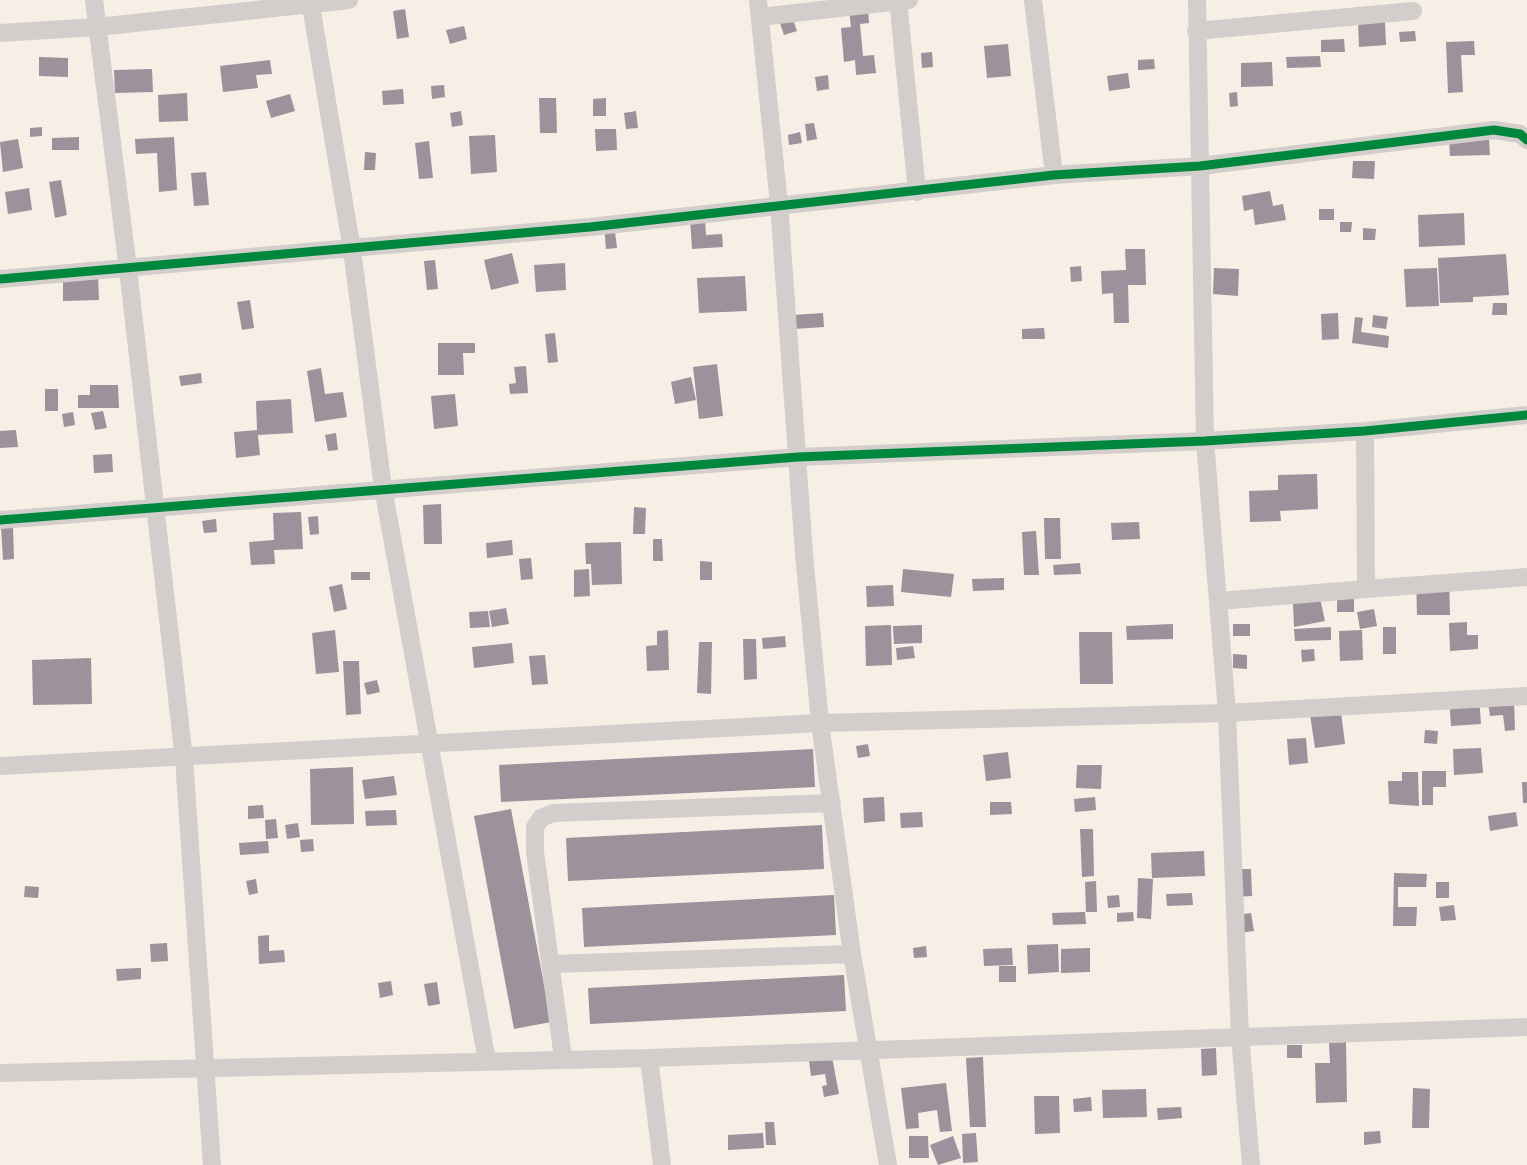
<!DOCTYPE html>
<html>
<head>
<meta charset="utf-8">
<style>
  body { margin:0 }
  canvas { display:block; background:#f7eee5 }
</style>
</head>
<body>
<canvas width="1527" height="1165"></canvas>
<script>
const ctx = document.querySelector('canvas').getContext('2d');
ctx.lineJoin = 'round';
function fill(path, color) { ctx.fillStyle = color; ctx.fill(path, 'evenodd'); }
const poly = rows => new Path2D(rows.map(r => 'M' + r).join(''));
function strokePath(path, color, width, dash) { ctx.strokeStyle = color; ctx.lineWidth = width; ctx.lineCap = dash ? 'butt' : 'round'; ctx.setLineDash(dash || []); ctx.stroke(path); }
const building = poly([
  [405,9,409,37,397,39,393,11],
  [868,9,869,23,860,24,863,56,874,55,876,73,856,75,855,60,844,62,841,28,851,27,849,10],
  [792,16,797,31,784,35,779,20],
  [1385,22,1386,45,1359,47,1358,23],
  [464,26,467,39,450,44,446,30],
  [1415,31,1416,41,1400,42,1399,32],
  [1344,39,1345,52,1321,52,1321,40],
  [1474,41,1475,55,1461,55,1463,92,1448,93,1446,42],
  [1008,44,1011,76,987,78,984,46],
  [932,52,933,67,922,68,921,53],
  [1320,56,1321,67,1287,68,1286,57],
  [39,57,68,58,68,77,39,76],
  [1154,59,1155,69,1138,70,1138,60],
  [270,60,272,74,256,75,258,88,223,92,220,66],
  [1272,62,1273,86,1241,87,1241,63],
  [152,69,153,92,115,93,114,70],
  [1128,73,1130,88,1109,91,1107,76],
  [828,75,829,89,817,91,815,77],
  [444,85,445,97,432,99,431,86],
  [403,89,404,104,383,105,382,91],
  [1237,92,1238,106,1230,107,1229,93],
  [187,93,188,121,159,122,158,95],
  [290,94,295,111,271,118,266,101],
  [539,98,556,98,557,133,540,133],
  [606,98,606,116,593,116,593,99],
  [461,111,463,125,452,127,450,113],
  [636,111,638,128,626,129,624,113],
  [814,123,817,139,807,141,805,124],
  [42,127,42,136,30,137,30,128],
  [595,129,616,129,617,150,596,151],
  [800,132,802,143,789,145,788,135],
  [495,135,497,172,471,174,469,136],
  [79,137,79,150,52,150,52,138],
  [174,137,177,190,159,192,157,153,136,154,135,139],
  [18,139,23,168,3,172,0,142],
  [1489,139,1490,155,1450,156,1449,141],
  [429,141,433,178,419,179,415,143],
  [365,152,376,153,375,170,364,170],
  [1353,161,1375,161,1374,179,1352,178],
  [206,172,209,205,194,206,191,173],
  [61,180,67,215,55,218,49,182],
  [29,188,32,210,8,214,5,192],
  [1270,191,1273,206,1283,204,1286,220,1255,225,1253,209,1244,211,1242,196],
  [1319,209,1334,209,1334,220,1319,220],
  [1464,213,1465,245,1419,247,1418,215],
  [690,218,705,218,706,235,722,234,723,247,692,249],
  [1340,222,1352,222,1351,232,1340,232],
  [614,224,617,248,606,249,604,225],
  [1363,228,1376,229,1375,240,1363,240],
  [1125,249,1145,249,1146,285,1128,285,1129,323,1114,323,1113,293,1102,294,1101,271,1126,270],
  [512,253,519,283,491,290,484,260],
  [1506,254,1509,295,1473,297,1473,302,1440,303,1438,258],
  [435,260,438,289,427,290,424,261],
  [565,263,566,290,536,292,534,265],
  [1081,266,1082,281,1071,282,1070,267],
  [1214,268,1239,269,1238,296,1213,294],
  [1437,268,1439,306,1406,307,1404,269],
  [98,274,99,300,63,301,63,276],
  [745,276,747,311,699,313,697,278],
  [250,300,254,328,242,330,237,302],
  [1493,303,1507,303,1507,315,1492,315],
  [823,313,824,327,794,329,793,315],
  [1338,313,1339,339,1322,340,1321,314],
  [1373,315,1388,317,1386,329,1372,327],
  [1355,317,1363,318,1361,332,1389,336,1388,348,1352,343],
  [1044,328,1045,339,1022,339,1022,329],
  [555,333,558,362,548,363,545,334],
  [438,343,475,343,475,353,463,353,464,375,438,375],
  [717,364,723,416,699,419,693,367],
  [526,366,528,393,510,394,509,384,516,383,514,367],
  [321,368,325,394,343,392,347,417,315,422,307,371],
  [201,373,202,383,181,386,179,376],
  [691,377,696,400,675,404,671,382],
  [90,385,118,385,119,408,78,408,78,395,90,395],
  [45,389,58,389,58,411,45,411],
  [455,394,458,426,434,429,431,396],
  [291,399,293,433,258,435,260,455,236,458,234,432,257,430,256,401],
  [103,411,107,428,95,430,91,413],
  [73,412,75,425,64,427,62,414],
  [16,430,18,447,0,448,0,431],
  [336,433,338,450,328,451,325,435],
  [112,454,113,472,94,473,93,455],
  [1317,474,1318,509,1280,511,1281,521,1250,522,1249,491,1278,490,1278,475],
  [441,504,442,544,424,544,423,505],
  [634,507,646,508,645,534,633,534],
  [301,512,303,549,274,550,275,564,251,565,249,542,274,540,273,513],
  [318,516,319,534,310,535,308,517],
  [1044,518,1060,518,1061,559,1045,559],
  [216,519,217,532,204,533,202,521],
  [1139,522,1140,539,1112,540,1111,523],
  [1,527,13,527,14,559,3,560],
  [1036,531,1039,575,1024,575,1022,532],
  [653,539,662,539,663,561,653,561],
  [512,540,513,555,487,558,486,543],
  [621,542,622,584,592,585,591,564,586,564,585,543],
  [531,558,533,579,521,580,519,559],
  [700,561,712,562,712,580,700,580],
  [1080,563,1081,574,1054,575,1053,565],
  [589,569,590,596,574,597,574,570],
  [903,569,954,574,951,597,901,592],
  [351,572,370,572,370,580,351,580],
  [1416,576,1449,576,1450,615,1417,615],
  [1004,578,1004,590,973,591,972,579],
  [342,584,347,609,334,612,329,587],
  [893,585,894,606,867,607,866,586],
  [1337,591,1354,591,1354,612,1337,612],
  [1320,598,1325,621,1294,627,1293,603],
  [506,608,509,624,492,627,489,611],
  [1374,609,1377,626,1360,629,1357,612],
  [488,611,490,627,470,628,469,612],
  [1467,622,1467,635,1478,635,1478,649,1450,651,1449,623],
  [1173,624,1173,639,1127,640,1126,626],
  [1233,624,1250,624,1250,636,1233,636],
  [891,625,892,665,866,666,865,626],
  [922,625,922,643,894,644,893,626],
  [1331,627,1331,640,1295,641,1294,629],
  [1383,627,1396,627,1396,654,1383,654],
  [335,630,339,672,316,674,312,633],
  [668,630,669,670,647,671,646,646,657,645,657,631],
  [1362,630,1363,660,1340,661,1339,631],
  [1079,632,1112,632,1113,684,1080,684],
  [785,636,786,647,763,649,762,638],
  [743,639,756,639,757,679,744,680],
  [699,642,712,642,711,694,697,693],
  [512,643,514,663,474,668,472,647],
  [913,646,915,658,897,660,896,648],
  [1314,649,1315,661,1302,662,1301,650],
  [1233,654,1247,655,1247,669,1233,668],
  [545,655,548,684,532,685,529,656],
  [91,658,92,704,33,705,32,660],
  [343,661,359,661,361,714,346,715],
  [377,680,380,692,367,695,364,683],
  [1479,696,1481,724,1451,726,1449,698],
  [1514,699,1515,730,1505,731,1503,715,1490,716,1488,702],
  [1340,704,1345,744,1315,748,1309,708],
  [1425,730,1438,731,1437,744,1424,743],
  [1306,738,1308,763,1289,765,1287,739],
  [868,744,870,756,858,758,856,746],
  [1481,748,1483,773,1454,775,1453,749],
  [813,749,815,787,501,802,499,765],
  [1008,752,1011,778,986,781,983,755],
  [1077,765,1102,765,1101,789,1076,788],
  [353,767,354,824,311,825,310,769],
  [1422,771,1446,771,1446,787,1433,787,1433,805,1422,805],
  [1402,772,1418,772,1419,806,1389,804,1388,781,1402,781],
  [394,776,397,795,365,799,362,780],
  [1522,782,1527,782,1527,803,1523,803],
  [884,797,885,821,864,823,863,798],
  [1095,797,1096,810,1075,812,1074,799],
  [990,802,1011,802,1012,814,990,815],
  [263,805,264,818,248,819,248,806],
  [511,809,551,1022,514,1029,474,816],
  [396,810,397,825,366,826,365,811],
  [922,812,923,827,901,828,900,813],
  [1516,812,1518,826,1490,831,1488,816],
  [276,819,278,838,266,839,265,820],
  [298,823,300,837,287,839,285,825],
  [822,825,824,869,568,881,566,838],
  [1080,829,1093,829,1094,876,1082,877],
  [313,839,314,851,301,852,300,840],
  [268,841,269,853,240,855,239,843],
  [1204,851,1205,876,1152,878,1151,853],
  [1234,869,1251,869,1252,896,1235,897],
  [1394,873,1427,874,1426,887,1398,887,1398,907,1417,907,1416,926,1393,926],
  [1138,878,1153,879,1151,919,1137,918],
  [256,879,258,893,249,895,246,881],
  [1096,881,1097,912,1086,912,1085,882],
  [1436,882,1449,882,1449,898,1436,898],
  [25,886,39,887,38,898,24,897],
  [1192,893,1193,905,1167,906,1166,894],
  [834,895,836,935,584,947,582,908],
  [1119,895,1120,907,1108,908,1107,896],
  [1454,905,1456,920,1441,921,1439,907],
  [1085,912,1086,924,1053,925,1052,913],
  [1133,912,1134,921,1117,922,1117,913],
  [1251,913,1254,931,1240,933,1237,915],
  [269,935,269,951,284,950,285,962,259,964,258,936],
  [167,943,168,961,151,962,150,944],
  [1058,944,1059,972,1028,974,1027,945],
  [926,946,927,957,914,958,913,948],
  [1012,948,1013,965,984,966,983,949],
  [1090,948,1090,972,1061,973,1061,949],
  [999,966,1016,966,1016,982,999,982],
  [141,968,141,979,117,981,116,969],
  [844,975,846,1011,590,1024,588,988],
  [391,981,393,995,380,998,378,983],
  [437,982,440,1004,428,1006,424,984],
  [1346,1042,1347,1102,1316,1103,1315,1063,1330,1063,1329,1043],
  [1287,1045,1302,1045,1302,1058,1287,1058],
  [1216,1048,1217,1075,1202,1076,1201,1049],
  [832,1057,839,1094,824,1097,822,1086,827,1085,825,1074,811,1076,809,1061],
  [983,1057,986,1127,970,1127,966,1058],
  [946,1083,952,1131,940,1132,937,1110,918,1113,919,1128,906,1129,901,1088],
  [1413,1088,1430,1089,1429,1128,1412,1128],
  [1146,1089,1147,1117,1103,1118,1102,1090],
  [1034,1096,1059,1096,1060,1133,1035,1134],
  [1091,1097,1092,1111,1074,1112,1073,1099],
  [1181,1107,1182,1118,1158,1120,1157,1108],
  [765,1122,774,1122,776,1145,766,1145],
  [1380,1131,1381,1143,1364,1145,1364,1132],
  [763,1133,764,1148,728,1150,728,1135],
  [976,1133,978,1162,963,1163,962,1134],
  [909,1136,928,1136,929,1158,909,1158],
  [953,1136,961,1158,938,1165,930,1145]
]);
const minor = poly([
  [94,0,128,269,184,759,212,1165],
  [310,0,352,250,383,488,487,1061],
  [758,0,779,204,804,554,820,723,852,954,888,1165],
  [898,0,917,192],
  [1033,0,1054,175],
  [1197,0,1205,441,1227,713,1240,1035,1251,1165],
  [760,17,909,0],
  [1196,31,1413,11],
  [0,33,97,27,349,0],
  [0,279,590,227,1054,175,1200,166,1494,130,1520,134,1527,140],
  [0,520,798,457,1205,441,1365,431,1527,415],
  [1366,589,1527,577],
  [1219,601,1366,589,1365,431],
  [0,766,820,723,1227,713,1527,696],
  [552,964,852,954],
  [563,1058,535,852,535,827,541,818,553,813,832,803],
  [649,1058,662,1165],
  [0,1073,649,1058,1527,1027]
]);
const cycleway = poly([
  [0,279,590,227,1054,175,1200,166,1494,130,1520,134,1527,140],
  [0,520,798,457,1205,441,1365,431,1527,415]
]);
fill(building, '#9d919b');
strokePath(minor, '#d2cecb', 18);
strokePath(cycleway, '#00873e', 9);
</script>
</body>
</html>
